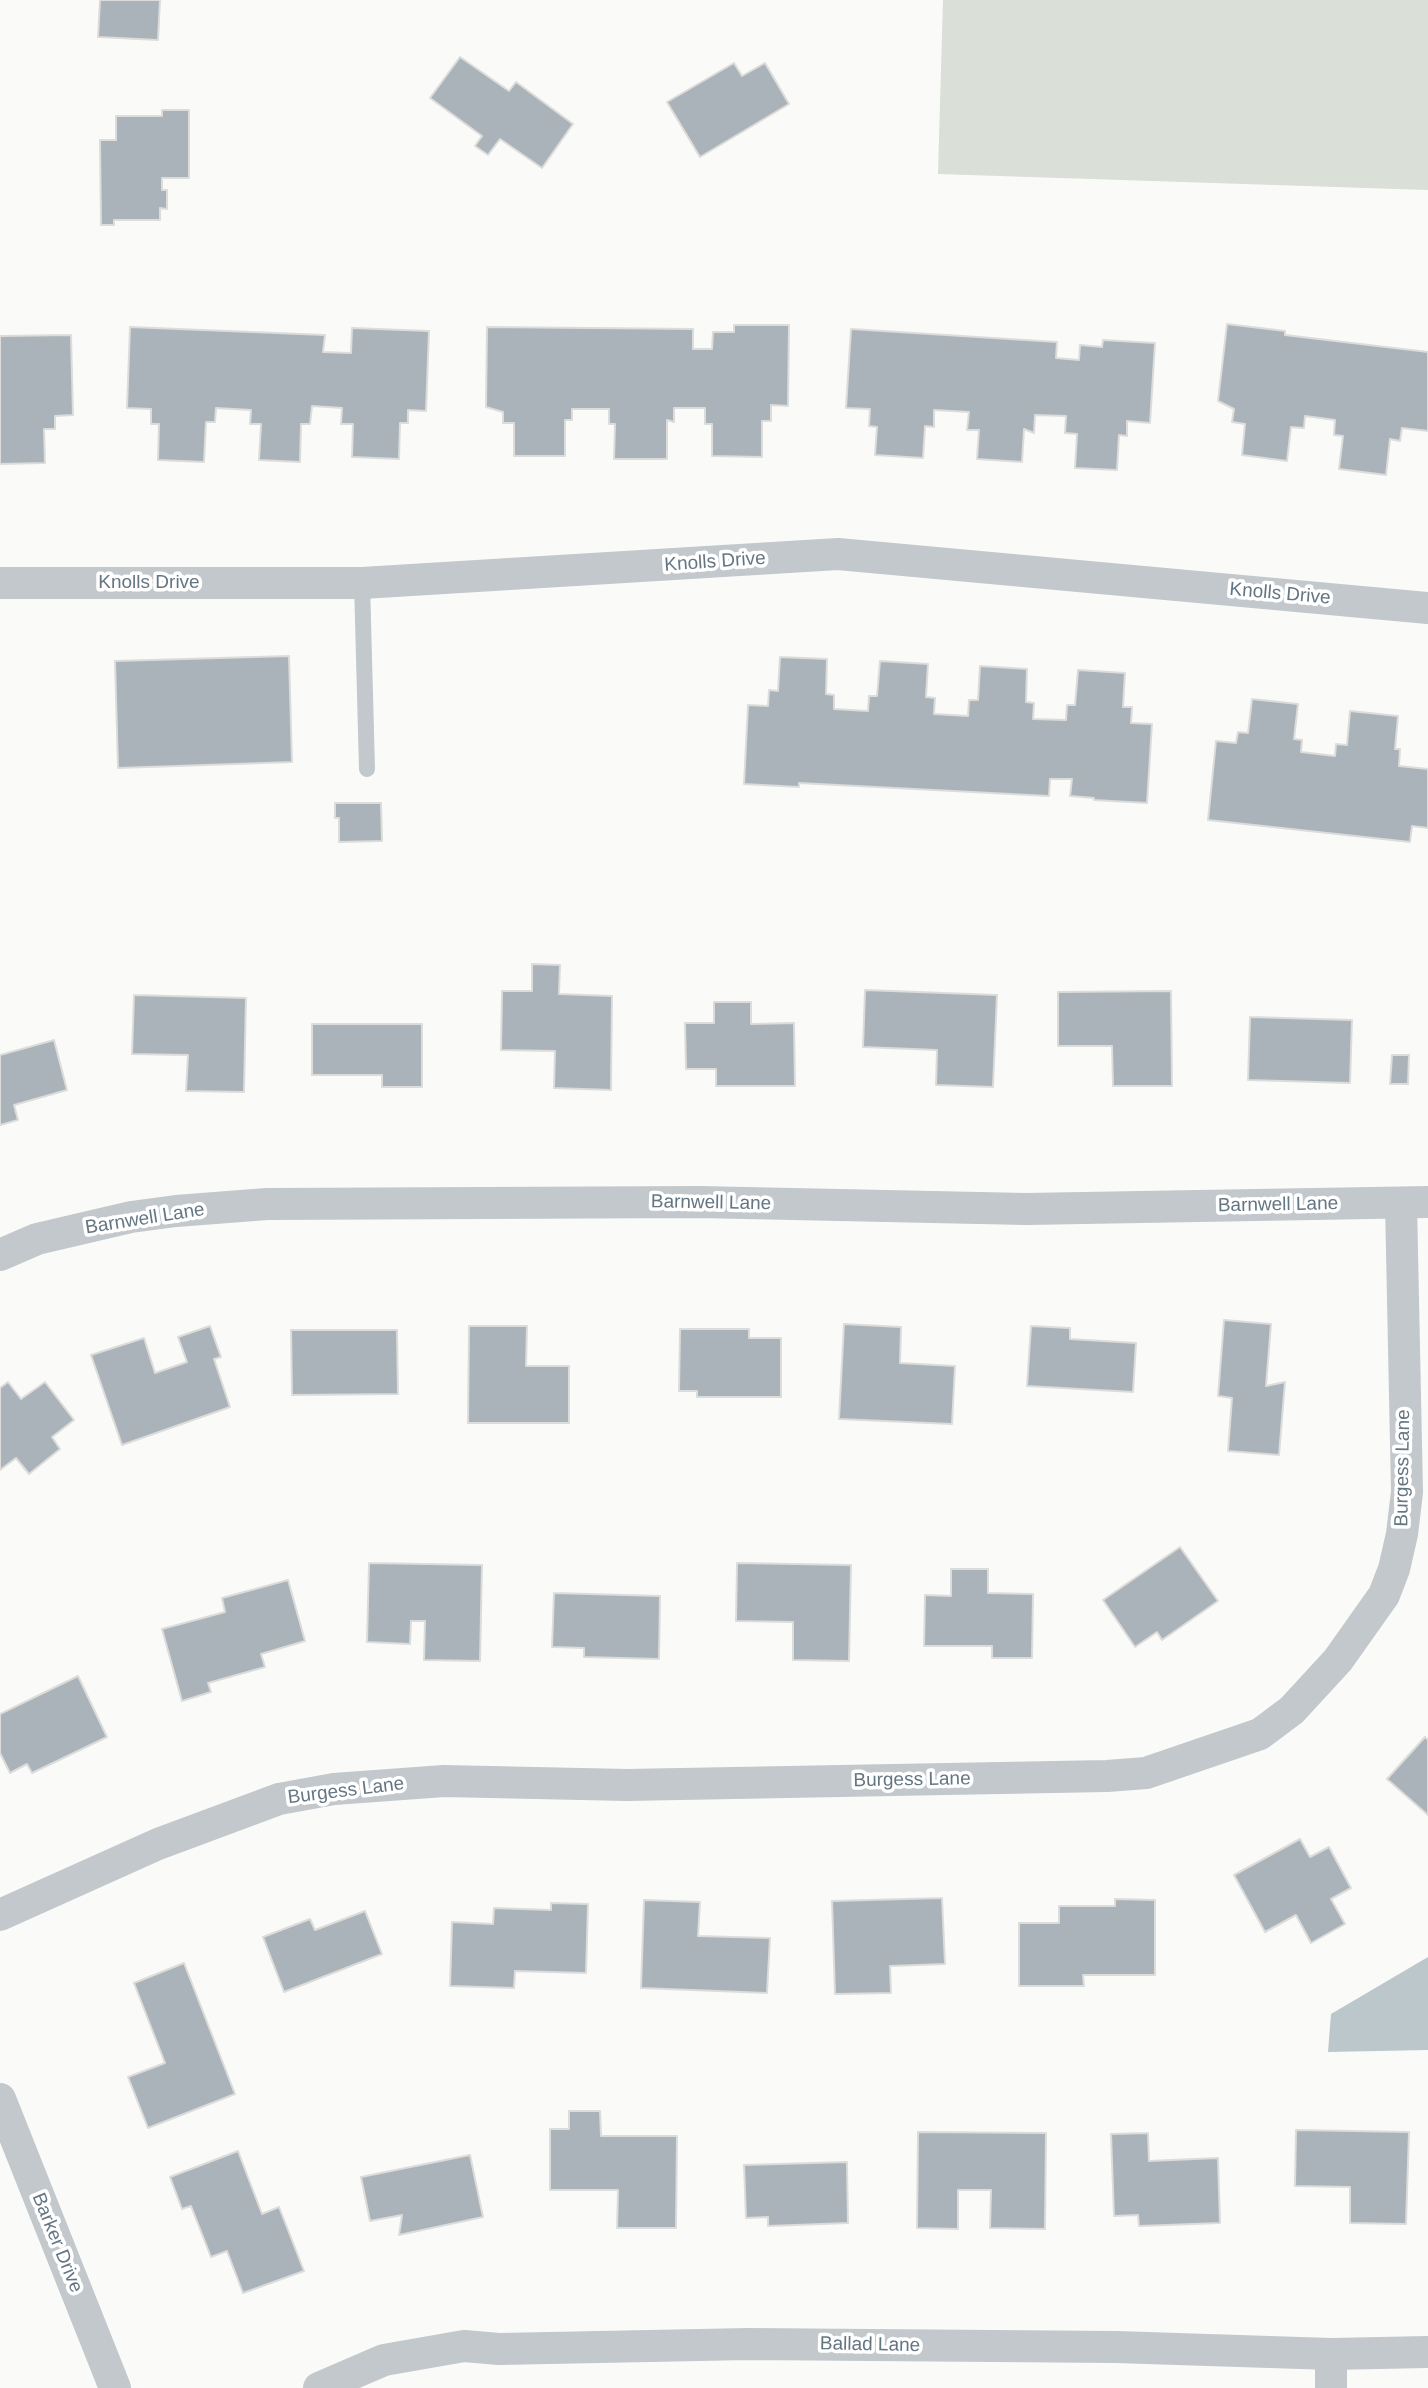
<!DOCTYPE html>
<html>
<head>
<meta charset="utf-8">
<style>
  body { margin:0 }
  canvas { display:block; background:#fafaf8 }
</style>
</head>
<body>
<canvas width="1428" height="2388"></canvas>
<script>
const ctx = document.querySelector('canvas').getContext('2d');
ctx.lineJoin = 'round';
function fill(path, color) { ctx.fillStyle = color; ctx.fill(path, 'evenodd'); }
const poly = rows => new Path2D(rows.map(r => 'M' + r).join(''));
function strokePath(path, color, width, dash) { ctx.strokeStyle = color; ctx.lineWidth = width; ctx.lineCap = dash ? 'butt' : 'round'; ctx.setLineDash(dash || []); ctx.stroke(path); }
function drawText(font, color, halo, rows, align = 'center') {
  ctx.font = font + ' Helvetica,sans-serif'; ctx.lineWidth = 7; ctx.setLineDash([]); ctx.textBaseline = 'middle'; ctx.strokeStyle = halo; ctx.fillStyle = color; for (const [text, x, y, turn = 0] of rows) {
    ctx.save(); ctx.translate(x, y); ctx.rotate((+turn || 0) * Math.PI / 180); ctx.textAlign = isNaN(turn) ? turn : align; if (halo) ctx.strokeText(text, 0, 0); ctx.fillText(text, 0, 0); ctx.restore();
  }
}
const green = poly([
  [943,0,1428,0,1428,190,938,174]
]);
const water = poly([
  [1428,1957,1428,2050,1328,2052,1331,2014]
]);
const building = poly([
  [100,0,160,0,158,40,98,37,100,0],
  [460,57,509,91,516,82,573,124,542,168,500,139,488,155,475,146,482,136,430,98,460,57],
  [734,63,742,76,765,63,789,104,700,157,667,102,734,63],
  [162,110,189,110,189,178,162,178,162,190,167,190,167,209,160,208,160,220,114,220,114,225,101,225,100,140,116,140,116,116,162,116,162,110],
  [1227,324,1285,331,1285,335,1428,352,1428,431,1402,428,1400,441,1390,439,1386,475,1339,469,1343,436,1334,435,1335,420,1305,416,1304,428,1291,427,1287,461,1242,455,1245,424,1232,422,1234,409,1218,401,1227,324],
  [734,325,789,325,788,406,771,405,771,421,762,421,762,457,712,456,712,424,705,424,705,408,674,408,674,422,667,420,667,459,614,459,615,424,609,424,609,409,572,409,572,420,565,420,565,456,514,456,514,423,503,423,503,412,486,407,487,327,693,329,693,349,712,349,713,332,734,332,734,325],
  [130,327,325,335,323,352,351,353,352,328,429,331,426,411,408,410,408,423,400,423,399,459,352,457,353,424,341,424,342,408,312,406,310,424,301,424,300,462,259,460,261,424,250,424,251,410,216,408,215,422,206,422,204,462,158,460,159,424,151,424,151,409,127,408,130,327],
  [851,329,1057,342,1056,358,1079,360,1080,345,1102,347,1103,340,1155,343,1150,423,1127,421,1127,436,1119,435,1117,470,1075,468,1077,434,1065,433,1066,416,1035,415,1034,433,1024,429,1022,462,977,459,979,430,967,430,969,412,934,410,934,427,925,426,923,458,875,455,877,427,869,426,870,409,846,408,851,329],
  [71,335,73,415,55,416,55,429,44,429,45,463,0,464,0,336,71,335],
  [289,656,292,762,118,768,115,661,289,656],
  [780,657,827,659,826,694,834,695,834,709,868,711,869,696,877,696,880,661,928,664,926,697,935,698,934,714,968,716,969,700,978,700,980,666,1027,669,1026,702,1034,703,1033,719,1066,720,1067,705,1075,705,1078,670,1125,673,1123,707,1132,707,1131,723,1152,724,1147,803,1094,800,1094,798,1070,796,1072,779,1050,779,1049,796,799,783,799,787,744,784,748,705,768,706,769,690,778,691,780,657],
  [1252,699,1298,704,1294,739,1302,740,1301,752,1335,756,1336,744,1347,745,1350,711,1398,716,1395,749,1400,749,1399,766,1428,769,1428,828,1412,826,1410,842,1208,820,1216,741,1236,743,1238,732,1248,733,1252,699],
  [335,803,381,803,382,841,339,842,339,818,335,818,335,803],
  [532,964,560,965,559,994,612,996,611,1090,554,1088,555,1051,501,1050,502,991,532,991,532,964],
  [865,990,997,995,993,1087,936,1085,937,1050,863,1047,865,990],
  [1171,991,1172,1086,1113,1086,1112,1046,1058,1046,1058,992,1171,991],
  [134,995,246,998,244,1092,186,1091,188,1055,132,1054,134,995],
  [714,1002,751,1002,751,1024,794,1023,795,1086,716,1086,716,1069,686,1069,685,1023,714,1023,714,1002],
  [1250,1017,1352,1020,1350,1083,1248,1080,1250,1017],
  [312,1024,422,1024,422,1087,382,1087,382,1075,312,1075,312,1024],
  [54,1040,67,1090,14,1105,18,1120,0,1125,0,1055,54,1040],
  [1392,1055,1409,1055,1408,1084,1390,1084,1392,1055],
  [1224,1320,1271,1324,1266,1386,1285,1382,1279,1455,1228,1451,1232,1398,1218,1396,1224,1320],
  [844,1324,901,1327,900,1363,955,1366,952,1424,839,1419,844,1324],
  [210,1326,221,1357,214,1359,230,1407,122,1445,91,1355,144,1338,155,1373,187,1362,178,1337,210,1326],
  [469,1326,527,1326,526,1366,569,1366,569,1423,468,1423,469,1326],
  [1031,1326,1070,1328,1070,1339,1136,1343,1133,1392,1027,1386,1031,1326],
  [680,1329,749,1329,749,1338,781,1338,781,1397,697,1397,697,1391,679,1391,680,1329],
  [291,1330,397,1330,398,1394,292,1395,291,1330],
  [8,1382,21,1399,45,1382,74,1420,52,1437,60,1449,29,1474,16,1458,0,1470,0,1388,8,1382],
  [1180,1547,1218,1601,1162,1640,1157,1632,1135,1647,1103,1600,1180,1547],
  [369,1563,482,1565,480,1661,424,1660,425,1621,411,1621,410,1644,367,1642,369,1563],
  [737,1563,851,1565,849,1661,793,1660,793,1622,736,1621,737,1563],
  [951,1569,988,1569,988,1593,1033,1594,1032,1658,992,1658,992,1646,924,1646,925,1595,951,1596,951,1569],
  [288,1580,305,1641,261,1654,265,1667,208,1683,211,1692,182,1701,162,1629,225,1612,222,1598,288,1580],
  [554,1593,660,1596,659,1659,584,1657,584,1648,552,1647,554,1593],
  [78,1676,107,1737,32,1773,27,1764,10,1773,0,1753,0,1714,78,1676],
  [1425,1737,1428,1740,1428,1815,1387,1779,1425,1737],
  [1300,1839,1310,1857,1329,1847,1351,1888,1331,1899,1345,1924,1311,1943,1296,1915,1265,1932,1234,1875,1300,1839],
  [942,1898,945,1964,890,1966,891,1993,835,1994,832,1901,942,1898],
  [1115,1899,1155,1900,1155,1975,1083,1975,1084,1986,1019,1986,1019,1923,1059,1923,1059,1906,1115,1906,1115,1899],
  [644,1900,700,1902,698,1936,770,1938,767,1993,641,1988,644,1900],
  [551,1903,588,1904,586,1973,515,1971,514,1988,450,1986,452,1922,493,1924,494,1908,551,1910,551,1903],
  [365,1911,382,1954,284,1992,263,1937,310,1919,315,1930,365,1911],
  [184,1963,235,2094,148,2128,128,2077,165,2063,134,1983,184,1963],
  [569,2111,600,2111,601,2136,677,2136,676,2228,617,2228,618,2190,550,2190,550,2129,569,2129,569,2111],
  [1296,2130,1409,2132,1406,2224,1350,2223,1350,2187,1295,2186,1296,2130],
  [918,2132,1046,2133,1045,2229,990,2228,991,2190,958,2190,958,2229,917,2228,918,2132],
  [1148,2133,1149,2161,1218,2158,1220,2223,1139,2226,1138,2215,1114,2216,1111,2134,1148,2133],
  [238,2151,262,2214,279,2207,304,2271,243,2293,227,2251,211,2257,191,2206,182,2209,170,2177,238,2151],
  [470,2155,483,2217,399,2235,402,2215,370,2221,361,2177,470,2155],
  [847,2162,848,2223,768,2226,768,2217,746,2218,744,2165,847,2162]
]);
const lane = poly([
  [362,583,367,769]
]);
const street = poly([
  [0,583,362,583,838,554,1428,608],
  [0,1255,37,1239,131,1217,176,1211,267,1204,699,1202,1026,1209,1428,1202],
  [0,1915,158,1844,279,1799,334,1789,444,1781,627,1785,1107,1776,1146,1773,1260,1734,1292,1710,1338,1660,1384,1595,1394,1569,1402,1534,1407,1492,1401,1203],
  [0,2099,115,2388],
  [1331,2354,1331,2388],
  [319,2388,384,2360,464,2346,499,2349,749,2344,1116,2347,1331,2354,1428,2352]
]);
const streetNames = [
  ["Knolls Drive",715,562,-4],
  ["Knolls Drive",149,583],
  ["Knolls Drive",1280,594,5],
  ["Barnwell Lane",711,1203,1],
  ["Barnwell Lane",1278,1205,-1],
  ["Barnwell Lane",145,1219,-9],
  ["Burgess Lane",1403,1468,-89],
  ["Burgess Lane",912,1780,-1],
  ["Burgess Lane",346,1791,-7],
  ["Barker Drive",57,2243,68],
  ["Ballad Lane",870,2345,1]
];
fill(green, '#dadfd7');
fill(water, '#bbc7cb');
fill(building, '#aab3b9');
strokePath(building, '#dcdcda', 2);
strokePath(lane, '#c3c8cc', 16);
strokePath(street, '#c3c8cc', 32);
drawText('19px', '#657683', '#fff', streetNames);
</script>
</body>
</html>
